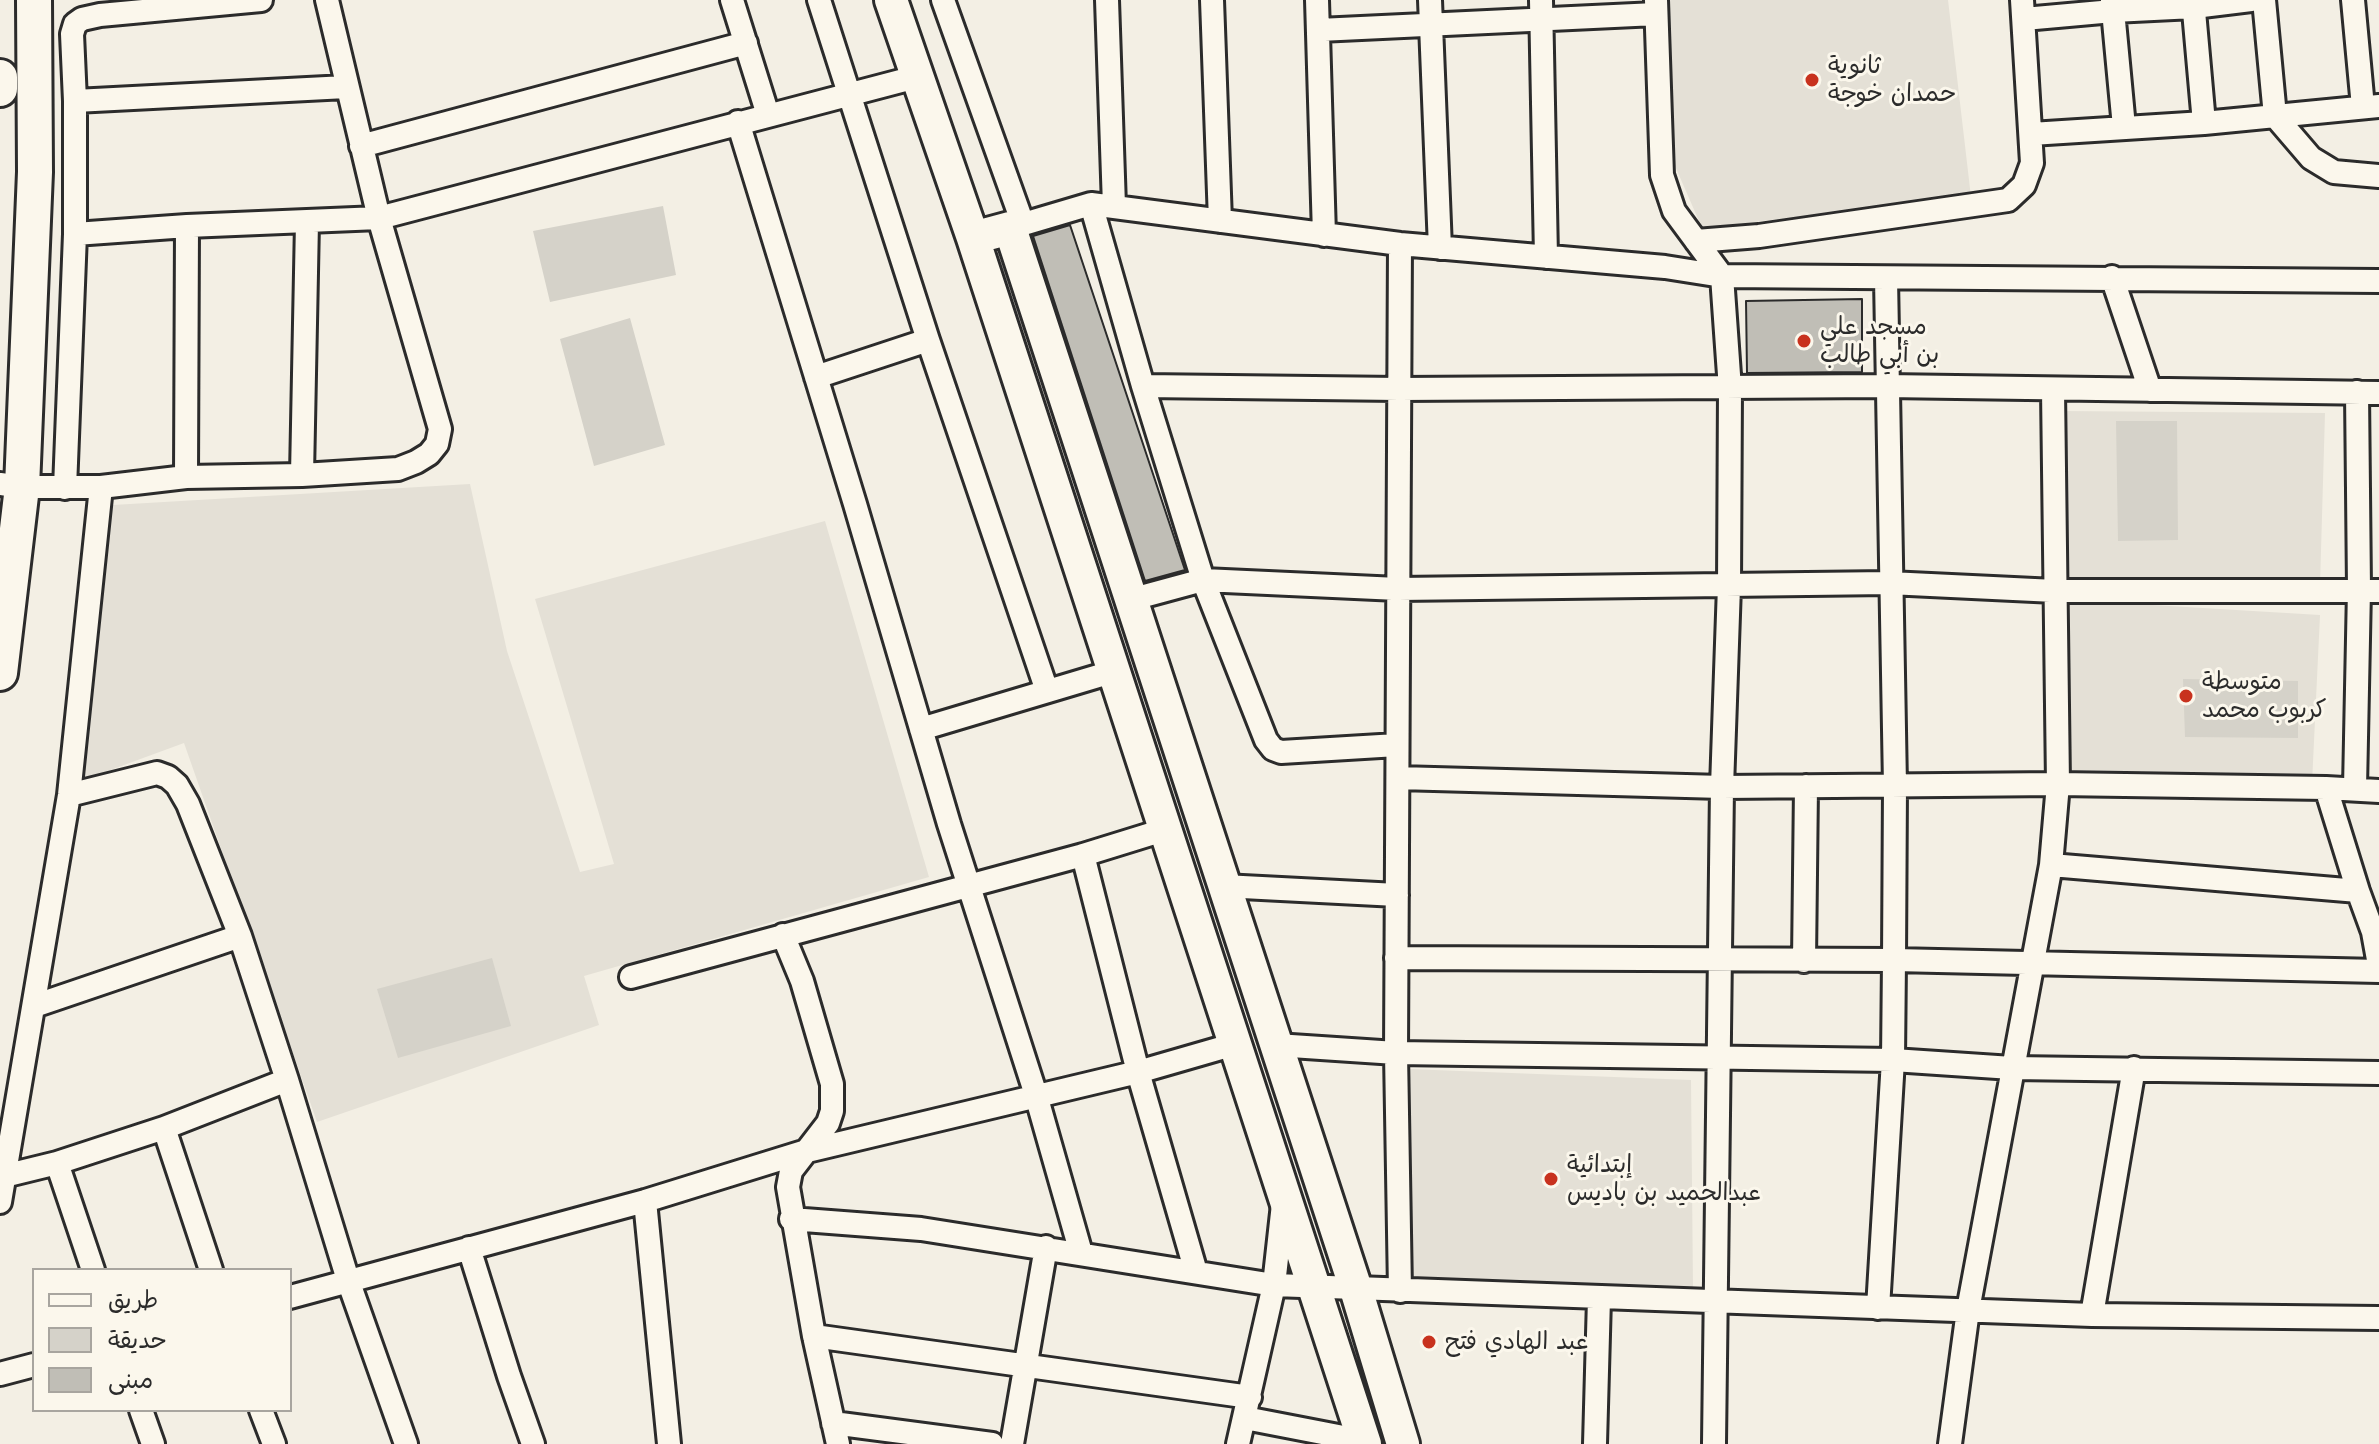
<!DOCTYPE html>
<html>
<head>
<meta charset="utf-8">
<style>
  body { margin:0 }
  #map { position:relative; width:2379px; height:1444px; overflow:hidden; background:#f3efe4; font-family:"Playpen Sans","Playpen Sans Arabic",sans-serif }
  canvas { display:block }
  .legend { position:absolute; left:32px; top:1268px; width:260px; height:144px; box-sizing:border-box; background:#fbf7ec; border:2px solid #a8a59f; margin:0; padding:10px 14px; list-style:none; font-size:24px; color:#2b2b2b }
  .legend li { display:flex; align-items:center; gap:16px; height:40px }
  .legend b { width:40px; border:2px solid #a8a59f }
</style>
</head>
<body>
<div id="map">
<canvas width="2379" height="1444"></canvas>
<ul class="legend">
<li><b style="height:10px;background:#fbf7ec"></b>طريق</li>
<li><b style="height:22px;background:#d5d2c9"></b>حديقة</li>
<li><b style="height:22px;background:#c0beb6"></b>مبنى</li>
</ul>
</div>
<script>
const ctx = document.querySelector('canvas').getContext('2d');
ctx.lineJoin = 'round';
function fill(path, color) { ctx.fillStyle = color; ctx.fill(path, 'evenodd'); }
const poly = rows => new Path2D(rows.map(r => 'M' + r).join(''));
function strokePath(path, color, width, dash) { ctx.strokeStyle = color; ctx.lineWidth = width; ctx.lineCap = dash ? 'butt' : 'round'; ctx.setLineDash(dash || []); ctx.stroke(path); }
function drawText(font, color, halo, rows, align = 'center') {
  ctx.font = font + ' "Playpen Sans","Playpen Sans Arabic",sans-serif'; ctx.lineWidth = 6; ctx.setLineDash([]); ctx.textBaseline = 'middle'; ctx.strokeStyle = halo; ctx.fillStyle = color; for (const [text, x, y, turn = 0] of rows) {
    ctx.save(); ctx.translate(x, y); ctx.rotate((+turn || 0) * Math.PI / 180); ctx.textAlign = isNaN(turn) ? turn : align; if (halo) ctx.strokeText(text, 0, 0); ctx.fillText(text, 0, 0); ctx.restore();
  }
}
const built = poly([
  [1663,0,1948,0,1971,197,1702,228,1672,159],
  [2059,411,2325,413,2320,585,2051,589],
  [470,484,507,651,580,872,614,864,535,599,825,521,929,877,584,976,599,1025,317,1122,184,743,75,783,96,506],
  [2052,599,2320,615,2312,783,2057,777],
  [1409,1069,1691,1080,1693,1289,1410,1278]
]);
const green = poly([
  [663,206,676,275,550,302,533,231],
  [630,318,665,445,594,466,560,339],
  [2116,421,2177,421,2178,540,2118,541],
  [2183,679,2298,681,2298,738,2185,737],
  [492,958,511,1026,398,1058,377,989]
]);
const building = poly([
  [1070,225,1185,570,1145,581,1033,236,1070,225],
  [1862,299,1862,372,1747,373,1746,301,1862,299]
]);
const minor = poly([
  [732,0,768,115],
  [943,0,1023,224],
  [1107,0,1114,206],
  [1212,0,1220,221],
  [1317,0,1324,235],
  [1430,0,1440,248],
  [1541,0,1546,257],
  [1656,0,1662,175,1674,211,1722,276,1730,389,1729,586,1722,787,1714,1444],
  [2112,0,2124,127],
  [2193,0,2204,123],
  [2264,0,2275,116,2311,158,2334,172,2379,176],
  [2353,0,2363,107],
  [2024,19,2113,11,2194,7,2251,0],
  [1319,30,1656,14],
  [75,101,346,87],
  [738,122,855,504,949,824,1036,1095,1081,1253],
  [2031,134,2204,123,2379,106],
  [361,146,746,43],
  [1091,204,1143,386,1203,580,1266,740,1273,749,1281,752,1397,745],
  [1010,228,1091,204,1400,244,1665,267,1722,276,2379,281],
  [75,234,187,226,379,218,327,0],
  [1696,241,1759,236,2008,200,2024,185,2032,163,2022,0],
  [2112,277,2150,390],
  [928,340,1047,691],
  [816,377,928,340,819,0],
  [1143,386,1399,389,1886,386,2379,393],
  [302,475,307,222],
  [186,477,187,226],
  [0,484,22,487,101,487,186,477,302,475,398,469,416,462,429,454,437,444,440,429,379,218,916,77],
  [65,488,75,234,75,101,72,34,75,24,82,19,100,15,261,0],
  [1133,599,1203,580,1398,589,1889,583,2055,591,2379,591],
  [921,729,1115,671],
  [1398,778,1722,787,2058,784,2326,788,2379,791],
  [2326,788,2358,891,2373,932,2379,965],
  [2355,788,2359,589,2357,392],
  [69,795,157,773,168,777,177,785,188,804,240,936,287,1080,348,1280,406,1444],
  [1083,855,1138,1072,1196,1272],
  [2051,865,2358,891],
  [1223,886,1397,895],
  [783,935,802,981,832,1084,832,1111,828,1123,791,1171,788,1187,814,1336,838,1444],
  [1396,958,1894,960,2379,971],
  [1804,961,1806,786],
  [631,977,1083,855,1167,829],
  [34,1006,240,936],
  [1276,1045,1396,1053,1893,1060,2012,1068,2379,1073],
  [164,1128,211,1270],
  [57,1163,93,1270],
  [4,1176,57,1163,164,1128,287,1080],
  [645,1201,669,1444],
  [0,1202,69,795,101,487],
  [791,1219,921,1229,1274,1285,2092,1315,2379,1318],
  [469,1248,509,1376,533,1444],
  [1400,1291,1396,1053,1400,244],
  [290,1297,645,1201,803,1152,1138,1072,1235,1044],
  [1878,1308,1893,1060,1894,960,1895,786,1886,278],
  [2092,1315,2134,1068],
  [814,1336,1250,1397],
  [0,1374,34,1365],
  [141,1410,153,1444],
  [261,1410,274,1444],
  [1245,1418,1364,1441],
  [833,1423,992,1444],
  [1012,1444,1046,1247],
  [1238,1444,1274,1285,1283,1204],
  [1595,1444,1599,1298],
  [1950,1444,1968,1310,2051,865,2058,784,2053,390]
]);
const secondary = poly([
  [891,0,973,238,1365,1444],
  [973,238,1010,228,1356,1289,1403,1444]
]);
const primary = poly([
  [0,77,0,89],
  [0,673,22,487,35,172,34,0]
]);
const markers = [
  [1812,80,8,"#c8321e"],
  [1804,341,8,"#c8321e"],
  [2186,696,8,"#c8321e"],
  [1551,1179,8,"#c8321e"],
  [1429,1342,8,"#c8321e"]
];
const poiNames = [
  ["ثانوية",1828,66],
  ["حمدان خوجة",1828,94],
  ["مسجد علي",1820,327],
  ["بن أبي طالب",1820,355],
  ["متوسطة",2202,682],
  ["كربوب محمد",2202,710],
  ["إبتدائية",1567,1165],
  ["عبدالحميد بن باديس",1567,1193],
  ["عبد الهادي فتح",1445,1342]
];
fill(built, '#e4e0d6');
fill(green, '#d5d2c9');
fill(building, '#c0beb6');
strokePath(building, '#2b2b2b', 2);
strokePath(minor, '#2b2b2b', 28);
strokePath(secondary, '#2b2b2b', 38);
strokePath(primary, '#2b2b2b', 40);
strokePath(minor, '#fbf7ec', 22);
strokePath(secondary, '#fbf7ec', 32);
strokePath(primary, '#fbf7ec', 34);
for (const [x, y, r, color] of markers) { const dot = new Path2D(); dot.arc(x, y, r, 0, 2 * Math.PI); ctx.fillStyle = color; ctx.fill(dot); strokePath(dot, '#fbf7ec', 3); }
drawText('24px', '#2b2b2b', '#fbf7ec', poiNames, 'left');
</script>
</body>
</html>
